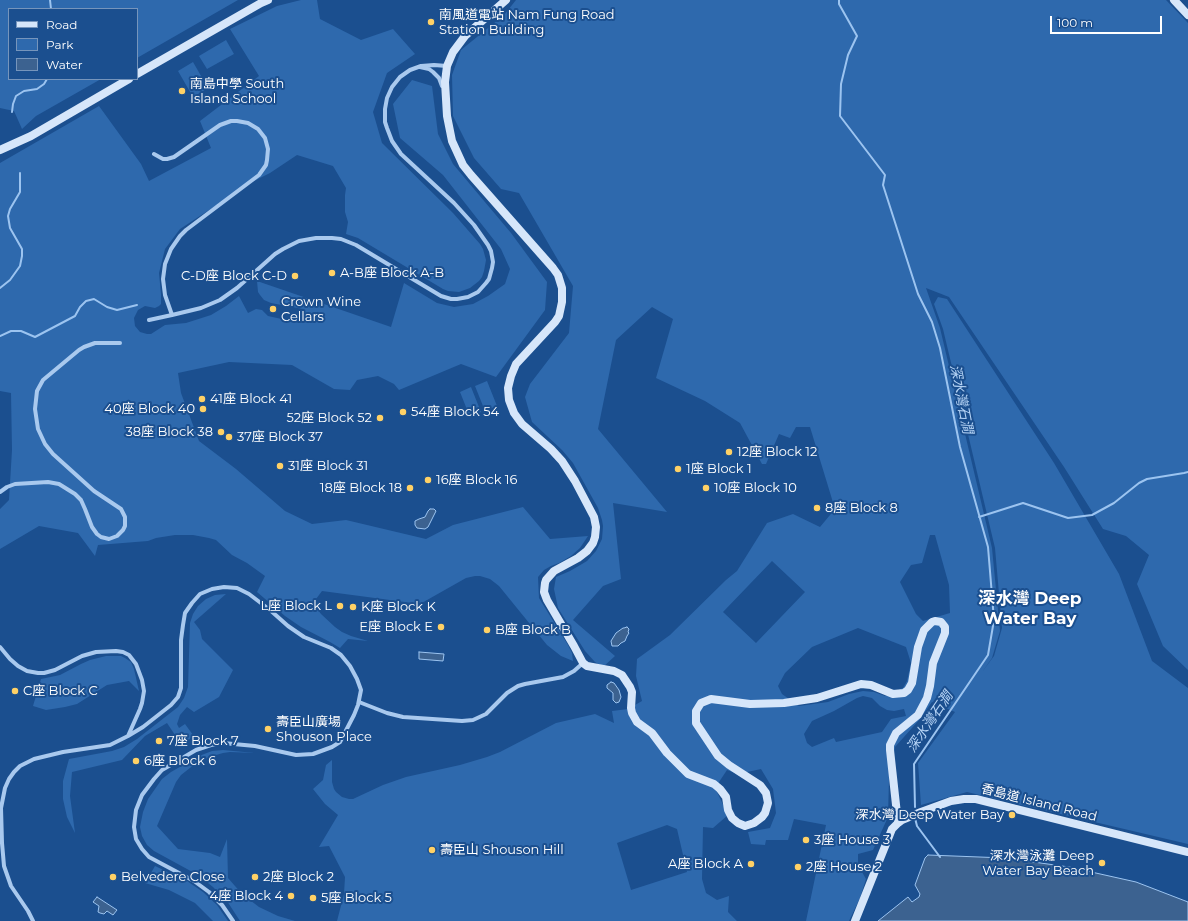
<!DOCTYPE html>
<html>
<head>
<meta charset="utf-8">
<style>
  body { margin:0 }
  #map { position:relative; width:1188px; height:921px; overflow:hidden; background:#1b4f8f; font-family:Montserrat,sans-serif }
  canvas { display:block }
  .legend { position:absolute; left:8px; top:8px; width:130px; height:72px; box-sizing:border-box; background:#1b4f8f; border:1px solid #7695bc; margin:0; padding:5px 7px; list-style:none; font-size:12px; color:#fff }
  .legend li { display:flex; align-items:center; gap:8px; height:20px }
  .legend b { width:20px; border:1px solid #7695bc }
  .scale { position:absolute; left:1050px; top:16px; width:112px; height:18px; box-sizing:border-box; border:2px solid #fff; border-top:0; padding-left:5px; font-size:12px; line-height:14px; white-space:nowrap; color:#fff; -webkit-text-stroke:3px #1b4f8f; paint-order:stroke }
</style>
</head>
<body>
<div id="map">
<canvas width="1188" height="921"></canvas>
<ul class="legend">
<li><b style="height:5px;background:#d6e6fa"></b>Road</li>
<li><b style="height:11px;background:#2e69ad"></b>Park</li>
<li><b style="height:11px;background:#3c6290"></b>Water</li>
</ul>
<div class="scale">100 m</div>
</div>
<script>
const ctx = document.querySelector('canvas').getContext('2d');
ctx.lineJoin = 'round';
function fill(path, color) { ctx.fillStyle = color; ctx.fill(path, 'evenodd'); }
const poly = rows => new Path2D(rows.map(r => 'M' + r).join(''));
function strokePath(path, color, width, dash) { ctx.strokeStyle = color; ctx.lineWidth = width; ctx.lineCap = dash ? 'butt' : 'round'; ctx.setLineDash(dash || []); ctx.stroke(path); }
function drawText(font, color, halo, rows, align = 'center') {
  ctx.font = font + ' Montserrat,"Noto Sans TC",sans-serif'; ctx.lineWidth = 4; ctx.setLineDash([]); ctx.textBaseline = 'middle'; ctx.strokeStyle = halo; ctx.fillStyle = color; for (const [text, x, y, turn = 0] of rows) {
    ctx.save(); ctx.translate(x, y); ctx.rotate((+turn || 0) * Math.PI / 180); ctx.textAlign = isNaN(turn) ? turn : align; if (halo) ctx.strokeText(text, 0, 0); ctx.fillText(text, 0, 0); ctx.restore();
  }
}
const green = poly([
  [0,0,238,0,137,58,137,9,9,9,9,79,101,79,36,116,22,129,14,111,0,108],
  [301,0,317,0,320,19,361,40,393,29,415,54,387,73,373,112,382,143,453,213,480,244,483,249,486,260,484,271,482,277,479,281,470,288,459,292,448,291,443,289,358,238,346,234,348,222,345,212,345,195,346,188,333,166,297,155,270,173,252,182,180,229,165,249,159,273,161,294,161,304,159,306,155,308,145,306,138,310,134,318,135,326,140,332,147,334,151,334,165,325,186,323,211,315,226,306,239,296,248,313,256,309,262,310,268,316,300,323,303,309,271,303,264,300,260,295,258,292,257,281,391,327,404,283,437,303,454,307,473,304,488,296,505,284,510,269,501,249,443,175,400,138,393,104,412,80,432,86,438,134,453,164,511,233,547,282,545,310,496,377,461,364,399,390,394,384,378,376,357,380,350,390,334,389,292,365,229,362,178,373,181,393,199,441,236,469,285,511,312,524,346,520,426,539,453,525,523,507,550,539,588,536,580,548,571,556,559,563,551,566,544,570,538,577,539,598,568,645,572,653,573,661,561,656,547,645,499,586,490,579,480,576,475,576,466,578,420,604,322,591,313,603,321,614,335,627,342,632,351,636,368,641,348,639,340,648,330,642,301,627,285,616,257,592,265,576,247,563,232,555,216,540,209,538,193,535,175,535,156,538,148,541,98,545,95,556,78,533,39,526,0,549,0,509,9,500,12,450,11,393,0,391,0,163,99,106,141,164,149,181,211,148,200,121,259,76,230,29,277,6],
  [516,0,1166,0,1188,23,1188,670,1163,646,1137,584,1149,555,1126,536,1103,529,1064,467,949,297,926,288,940,328,992,548,1000,631,992,658,982,672,994,656,1002,628,995,548,943,329,934,304,938,297,947,299,1054,463,1119,574,1152,661,1188,688,1188,844,967,792,921,805,918,763,955,712,932,702,920,719,895,747,889,779,888,817,873,850,858,854,858,865,866,879,860,898,849,921,806,921,826,825,794,819,788,840,766,840,765,845,751,844,748,832,770,828,776,813,773,789,761,769,738,774,727,770,719,782,717,792,728,815,713,828,703,827,702,879,706,893,717,900,729,896,728,912,737,921,337,921,344,894,345,877,329,846,319,847,338,815,325,804,313,789,323,780,326,765,332,760,332,782,334,789,336,792,342,797,349,799,353,799,383,785,406,777,460,765,487,757,500,752,556,723,595,714,614,723,612,711,628,709,642,701,636,676,637,659,670,635,726,580,737,571,767,523,793,514,820,527,835,509,810,427,796,427,790,438,779,434,766,464,762,464,740,423,705,401,656,378,673,319,652,307,616,340,598,429,667,512,613,503,621,579,603,586,573,620,615,656,603,667,595,662,585,651,558,608,554,589,556,577,570,571,582,564,587,561,596,551,602,539,603,526,602,520,598,508,573,463,562,450,532,422,525,397,530,384,569,333,573,286,519,193,501,189,474,158,453,116,452,75,461,50,504,15],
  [930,535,935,535,949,585,950,613,923,621,916,614,900,582,911,565,922,563],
  [772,561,805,592,756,643,723,612],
  [858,628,906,647,911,663,907,681,903,688,885,696,874,692,863,691,849,694,828,702,799,706,782,694,778,686,785,673,812,647],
  [863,696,872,698,880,706,887,710,894,711,904,709,906,716,891,719,882,732,836,742,834,738,812,747,807,743,804,734,812,721,834,711,857,698],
  [667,825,677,829,687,872,631,890,617,843],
  [226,40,234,54,207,69,199,56],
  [193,62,208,88,193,97,178,71],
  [487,381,497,406,485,411,475,386],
  [471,387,481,412,470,417,460,392],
  [226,594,194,622,200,630,202,639,233,670,219,697,194,712,187,707,180,715,177,724,179,728,185,724,193,735,183,747,167,723,145,736,122,760,72,772,70,796,75,833,67,817,63,799,63,781,69,759,112,751,124,747,137,739,178,707,184,698,188,687,190,623,193,614,198,606,206,599,215,595],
  [106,656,121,656,125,658,131,662,134,669,139,691,129,681,107,685,77,704,65,707,46,710,33,706,41,679,60,675,81,664,90,660],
  [223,750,255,753,230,752,223,753,209,757,195,764,181,775,176,782,157,826,178,849,210,853,220,857,227,839,228,878,242,894,259,907,278,916,295,921,240,921,227,901,213,887,198,875,154,851,147,845,142,836,140,827,143,812,148,799,162,779,171,772,199,756,212,751],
  [155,866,187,881,203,892,217,905,228,921,213,921,195,903,169,890,145,883]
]);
const water = poly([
  [430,509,434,509,436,511,428,527,425,529,417,528,415,525,415,521,419,519,425,517,428,511,430,509],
  [627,627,629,629,628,632,629,633,627,636,625,641,621,643,618,646,612,646,611,641,616,633,623,628,624,628,627,627],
  [419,652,444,654,443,661,419,659,419,652],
  [611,682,614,683,619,690,621,697,619,702,616,703,613,700,613,693,607,688,607,685,611,682],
  [928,855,1005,858,1069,867,1136,882,1188,902,1188,921,878,921,908,897,912,902,919,897,920,894,915,885,925,858,928,855],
  [97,897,117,910,113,915,107,911,104,914,100,913,98,912,99,906,93,902,97,897]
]);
const stream = poly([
  [50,0,51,9],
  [839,0,839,4,857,36,848,55,841,84,840,116,885,175,883,185,918,294,932,322,940,348,960,447,988,547,994,620,988,655,914,764,915,807],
  [12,112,13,104,16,96,24,91,37,89,44,84,47,79],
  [0,288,10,280,20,266,22,256,22,249,10,228,8,216,10,209,20,192,20,173],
  [0,336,11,331,21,331,35,337,75,316,80,307,86,301,94,299,107,307,117,310,137,305],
  [979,517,1023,503,1068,518,1092,515,1114,503,1139,483,1147,479,1184,473,1188,472],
  [915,818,917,826,940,857]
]);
const street = poly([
  [420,67,429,69,433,72,439,78,442,86],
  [154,154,163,159,167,159,174,157,220,125,231,121,237,121,248,123,258,129,265,138,268,149,267,160,266,165,259,175,186,230,180,236,171,249,165,264,163,279,165,295,172,315,201,308,220,300,237,288,275,254,283,249,299,241,316,238,332,238,341,239,356,245,441,296,451,299,457,299,468,297,478,292,486,283,489,279,492,268,493,262,491,251,488,245,474,225,454,203,401,154,392,141,387,128,385,122,385,109,387,98,392,87,400,77,410,70,421,66,434,65,447,66],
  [149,320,172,315],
  [0,492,7,487,15,484,48,482,59,484,75,494,81,500,85,509,92,527,97,534,101,537,109,539,117,536,123,530,125,526,125,517,121,509,94,491,53,454,45,444,38,429,35,409,37,391,43,380,79,350,84,347,95,343,120,343],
  [0,647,10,659,18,666,27,671,38,673,44,673,55,670,82,656,96,652,116,651,123,652,129,655,136,664,142,680,144,691,142,703,140,709,128,736],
  [359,702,387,713,403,717,462,721,473,720,486,714,507,693,518,686,525,684,563,677,574,671,583,663],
  [33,921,28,911,11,886,4,866,2,843,1,808,5,788,9,779,14,772,20,766,34,759,63,752,110,745,128,736,143,727,171,705,178,697,181,688,181,640,183,625,185,613,192,603,200,594,212,589,224,587,237,588,249,594,270,610,288,626,304,637,331,648,341,655,350,666,357,679,361,690,358,705,354,715,340,742,332,747,313,754,296,755,255,746,223,743,211,745,196,750,162,770,154,779,142,795,136,810,134,827,136,839,142,849,149,857,194,881,209,892,222,905,233,921]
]);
const secondary = poly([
  [506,0,465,36,453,52,447,66,445,82,447,116,452,141,463,165,471,175,553,268,558,275,562,288,562,302,559,316,555,322,516,364,511,376,508,388,509,400,514,413,522,424,551,449,562,461,575,481,594,517,596,527,595,537,593,543,587,551,578,558,554,571,546,580,545,583,544,592,547,600,574,646,583,663,587,666,614,671,622,675,630,687,632,692,631,708,632,713,637,722,652,733,667,753,688,774,714,784,720,789,726,797,728,810,732,818,738,823,745,826,754,823,762,817,765,813,768,803,766,793,760,785,729,765,718,756,696,723,696,711,701,703,711,699,750,704,784,703,817,698,861,684,871,685,893,694,904,693,908,690,912,683,918,647,924,630,932,622,935,621,941,622,945,627,945,633,933,663,930,686,927,698,918,715,896,733,890,745,890,750,898,823],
  [1174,0,1188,15],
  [137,74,261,3,268,0],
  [0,150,31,136,129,79],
  [855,921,892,829,898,823,902,820,921,812,951,801,964,799,976,799,1188,852]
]);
const markers = [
  [431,22,4,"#ffd166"],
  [182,91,4,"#ffd166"],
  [332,273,4,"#ffd166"],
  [295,276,4,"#ffd166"],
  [273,309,4,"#ffd166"],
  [202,399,4,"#ffd166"],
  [203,409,4,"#ffd166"],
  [403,412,4,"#ffd166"],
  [380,418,4,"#ffd166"],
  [221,432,4,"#ffd166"],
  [229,437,4,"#ffd166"],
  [729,452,4,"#ffd166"],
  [280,466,4,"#ffd166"],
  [678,469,4,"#ffd166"],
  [428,480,4,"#ffd166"],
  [410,488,4,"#ffd166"],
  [706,488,4,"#ffd166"],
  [817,508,4,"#ffd166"],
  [340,606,4,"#ffd166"],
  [353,607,4,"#ffd166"],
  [441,627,4,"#ffd166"],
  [487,630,4,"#ffd166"],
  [15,691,4,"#ffd166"],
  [268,729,4,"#ffd166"],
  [159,741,4,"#ffd166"],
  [136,761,4,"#ffd166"],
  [1012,815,4,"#ffd166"],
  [806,840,4,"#ffd166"],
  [432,850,4,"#ffd166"],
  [1102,863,4,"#ffd166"],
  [751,864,4,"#ffd166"],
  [798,867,4,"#ffd166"],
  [113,877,4,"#ffd166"],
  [255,877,4,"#ffd166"],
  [291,896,4,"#ffd166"],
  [313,898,4,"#ffd166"]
];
const poiNames = [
  ["南風道電站 Nam Fung Road",439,15],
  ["Station Building",439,30],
  ["南島中學 South",190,84],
  ["Island School",190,99],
  ["A-B座 Block A-B",340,273],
  ["C-D座 Block C-D",287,276,"right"],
  ["Crown Wine",281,302],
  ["Cellars",281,317],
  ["41座 Block 41",210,399],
  ["40座 Block 40",195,409,"right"],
  ["54座 Block 54",411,412],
  ["52座 Block 52",372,418,"right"],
  ["38座 Block 38",213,432,"right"],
  ["37座 Block 37",237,437],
  ["12座 Block 12",737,452],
  ["31座 Block 31",288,466],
  ["1座 Block 1",686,469],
  ["16座 Block 16",436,480],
  ["18座 Block 18",402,488,"right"],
  ["10座 Block 10",714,488],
  ["8座 Block 8",825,508],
  ["L座 Block L",332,606,"right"],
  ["K座 Block K",361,607],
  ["E座 Block E",433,627,"right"],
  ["B座 Block B",495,630],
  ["C座 Block C",23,691],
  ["壽臣山廣場",276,722],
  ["Shouson Place",276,737],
  ["7座 Block 7",167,741],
  ["6座 Block 6",144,761],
  ["深水灣 Deep Water Bay",1004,815,"right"],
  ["3座 House 3",814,840],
  ["壽臣山 Shouson Hill",440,850],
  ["深水灣泳灘 Deep",1094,856,"right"],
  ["Water Bay Beach",1094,871,"right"],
  ["A座 Block A",743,864,"right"],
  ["2座 House 2",806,867],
  ["Belvedere Close",121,877],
  ["2座 Block 2",263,877],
  ["4座 Block 4",283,896,"right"],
  ["5座 Block 5",321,898]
];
const streetNames = [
  ["香島道 Island Road",1039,803,14]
];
const waterNames = [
  ["深水灣石澗",961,399,79],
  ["深水灣石澗",930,722,-56]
];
const districtNames = [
  ["深水灣 Deep",1030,599],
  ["Water Bay",1030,619]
];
fill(green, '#2e69ad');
fill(water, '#3c6290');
strokePath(water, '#9cc4f0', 1);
strokePath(stream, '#9cc4f0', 2);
strokePath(street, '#a9c9ee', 4);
strokePath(secondary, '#d6e6fa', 8);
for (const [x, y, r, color] of markers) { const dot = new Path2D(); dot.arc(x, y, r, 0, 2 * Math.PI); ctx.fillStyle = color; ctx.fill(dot); strokePath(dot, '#1b4f8f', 1.5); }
drawText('13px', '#fff', '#1b4f8f', poiNames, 'left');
drawText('13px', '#fff', '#1b4f8f', streetNames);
drawText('italic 14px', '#b5d3f5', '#1b4f8f', waterNames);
drawText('bold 17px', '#fff', '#1b4f8f', districtNames);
</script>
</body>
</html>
